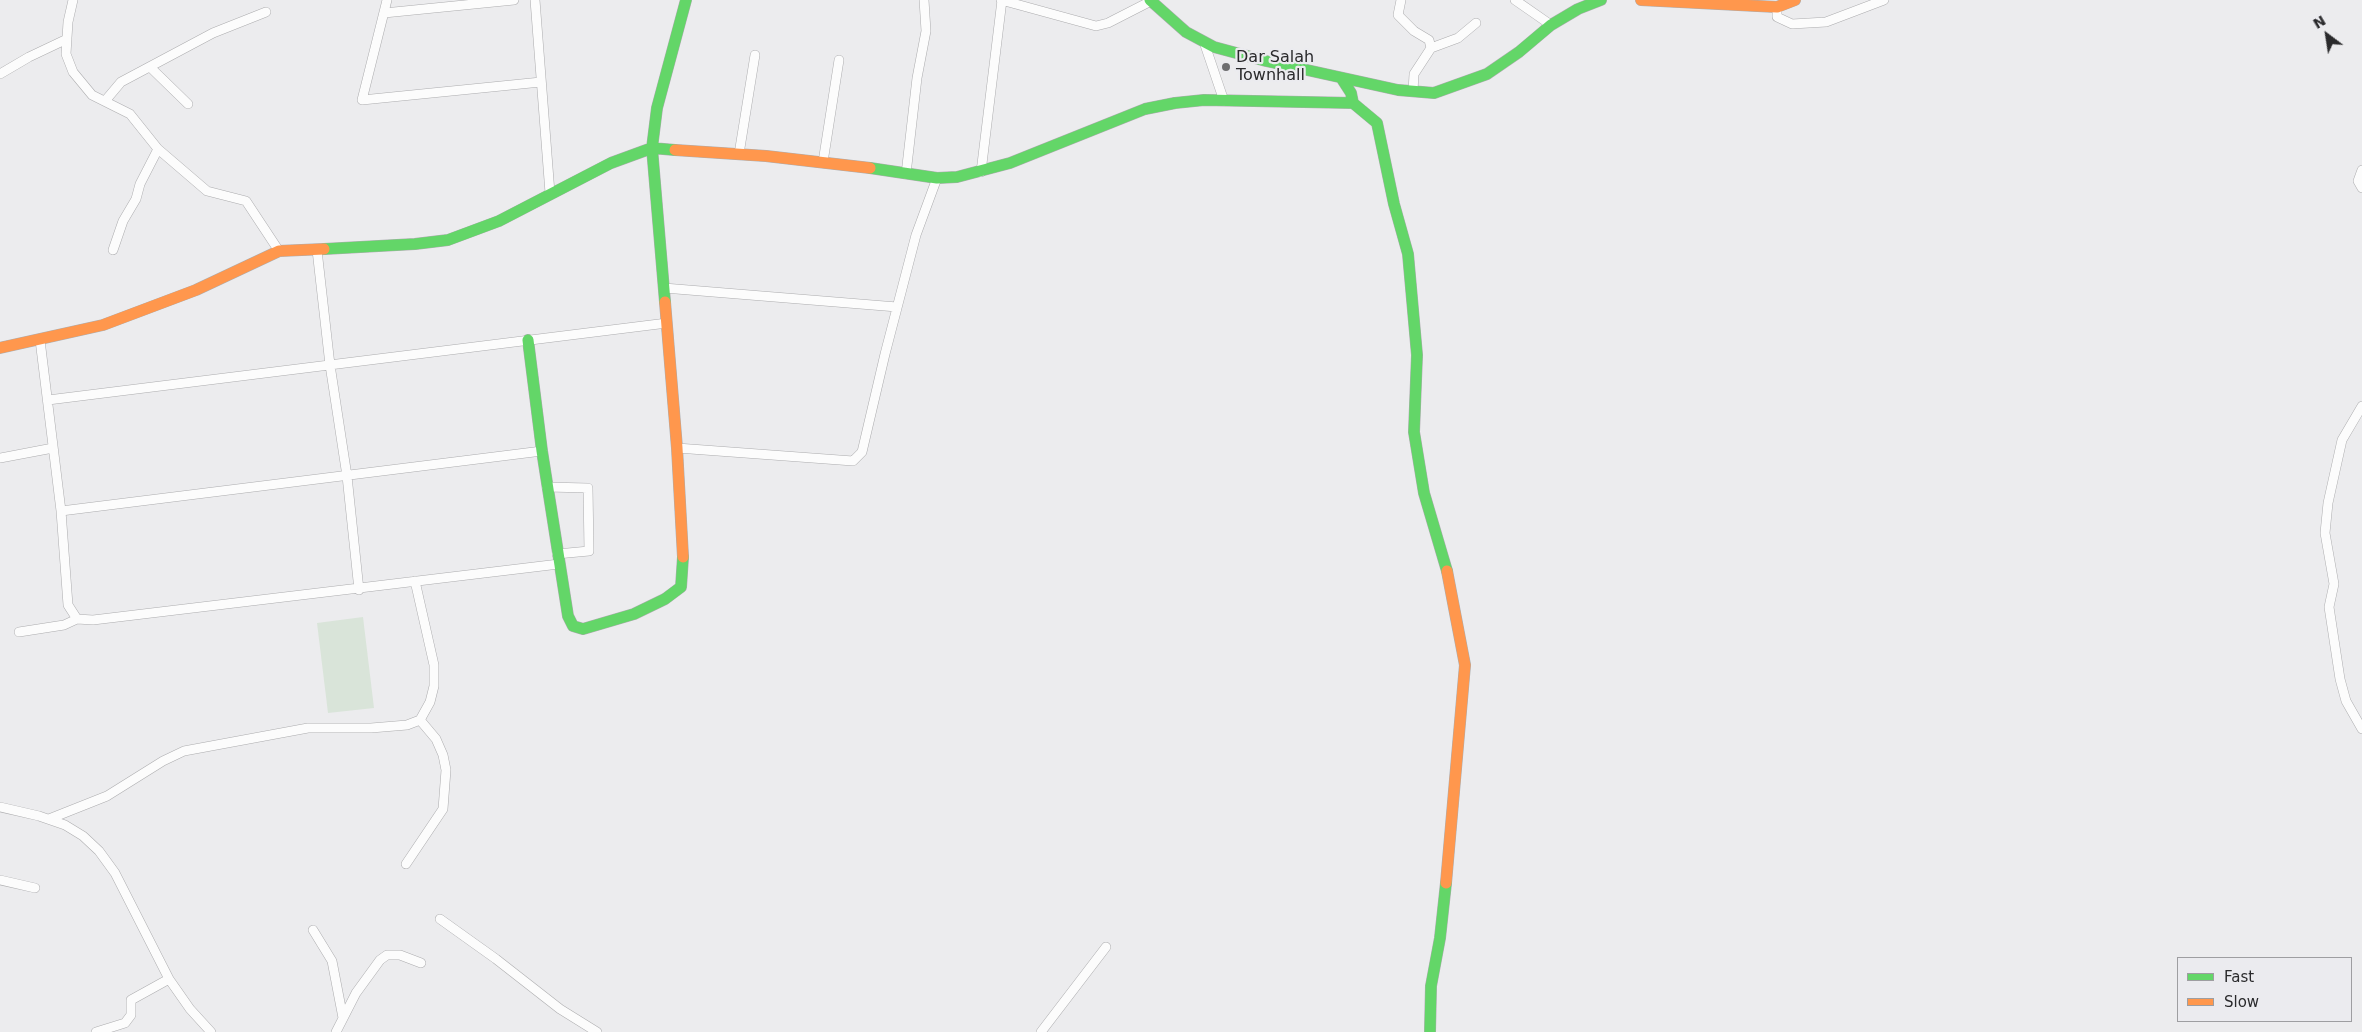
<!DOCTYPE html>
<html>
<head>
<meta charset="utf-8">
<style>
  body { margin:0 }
  #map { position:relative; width:2362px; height:1032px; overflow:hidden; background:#ececee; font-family:"DejaVu Sans",sans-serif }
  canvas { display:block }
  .legend { position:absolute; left:2177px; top:957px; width:175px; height:65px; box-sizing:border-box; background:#ebebef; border:1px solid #9e9ea1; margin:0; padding:6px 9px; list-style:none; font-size:15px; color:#2a2a2c }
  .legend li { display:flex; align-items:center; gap:10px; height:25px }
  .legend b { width:25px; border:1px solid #9e9ea1 }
  .north { position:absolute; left:2302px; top:10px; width:50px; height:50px; -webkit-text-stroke:4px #ebebef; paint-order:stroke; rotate:329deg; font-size:14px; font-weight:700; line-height:20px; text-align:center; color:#2a2a2c }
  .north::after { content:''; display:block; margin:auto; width:18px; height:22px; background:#2a2a2c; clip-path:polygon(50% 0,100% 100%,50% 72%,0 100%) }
</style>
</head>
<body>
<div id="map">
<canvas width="2362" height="1032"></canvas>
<ul class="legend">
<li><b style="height:6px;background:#63d668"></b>Fast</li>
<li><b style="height:6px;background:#ff974d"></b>Slow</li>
</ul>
<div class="north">N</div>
</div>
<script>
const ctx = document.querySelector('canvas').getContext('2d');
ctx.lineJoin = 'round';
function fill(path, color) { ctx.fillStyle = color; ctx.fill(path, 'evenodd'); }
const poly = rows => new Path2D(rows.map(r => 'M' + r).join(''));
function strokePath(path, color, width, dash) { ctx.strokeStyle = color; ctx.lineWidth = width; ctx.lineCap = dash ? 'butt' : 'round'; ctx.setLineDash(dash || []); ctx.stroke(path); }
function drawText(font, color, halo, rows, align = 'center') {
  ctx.font = font + ' "DejaVu Sans",sans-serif'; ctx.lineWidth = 4.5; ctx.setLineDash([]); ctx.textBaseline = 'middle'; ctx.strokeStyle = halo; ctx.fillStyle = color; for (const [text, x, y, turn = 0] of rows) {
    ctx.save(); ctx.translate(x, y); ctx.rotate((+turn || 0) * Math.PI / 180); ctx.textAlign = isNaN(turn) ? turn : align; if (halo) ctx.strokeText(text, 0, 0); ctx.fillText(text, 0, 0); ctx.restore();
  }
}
const green = poly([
  [363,617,374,708,328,713,317,623]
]);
const street = poly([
  [73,0,68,22,66,54,73,72,92,95,130,114,158,149,207,191,246,201,279,251],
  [387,0,362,100,541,82],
  [535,0,550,193],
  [1001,0,1096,26,1108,23,1151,1],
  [1401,0,1398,15,1414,31,1429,40,1431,48,1414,74,1413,91],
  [1515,0,1551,25],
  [1777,7,1777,17,1792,24,1826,22,1884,0],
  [384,13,514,0],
  [1204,42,1224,101],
  [1431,48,1458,38,1476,23],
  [150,67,188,104],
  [0,74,29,57,67,39],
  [105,101,121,82,213,33,266,12],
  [739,154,755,55],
  [823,162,839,60],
  [2362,170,2358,181,2362,188],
  [981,172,1002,0],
  [906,174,917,78,926,31,924,0],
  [113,250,123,221,136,199,140,184,158,149],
  [317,250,330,365,347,476,359,590],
  [664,288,897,307],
  [40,340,61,511,68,605,77,619,93,620,559,564],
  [48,400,667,323],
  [2362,406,2342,440,2328,503,2325,533,2334,584,2329,607,2340,679,2346,701,2362,729],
  [677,448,853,461,862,452,885,354,916,235,937,178],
  [0,458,53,448],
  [547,487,588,488,589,551,557,554],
  [61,511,542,451],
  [19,632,64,625,77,619],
  [0,807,39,816,65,825,83,836,99,851,115,873,169,979,190,1009,211,1032],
  [49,819,107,796,163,761,184,751,308,728,371,728,407,725,420,720,430,702,434,686,434,665,415,581],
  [406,864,443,809,446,770,443,755,436,739,420,720],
  [0,880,35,888],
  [440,919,496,959,560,1009,597,1032],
  [313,930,332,961,343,1018],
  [96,1032,125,1023,131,1015,131,1000,169,979],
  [336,1032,356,993,380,960,387,955,400,955,421,963],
  [1041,1032,1106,947]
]);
const fast = poly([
  [1150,0,1186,32,1214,47,1266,61,1398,90,1434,93,1487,74,1519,52,1551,25,1578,9,1601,0],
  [1342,79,1351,93,1353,103,1377,123,1394,204,1408,254,1417,355,1414,432,1424,493,1447,571],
  [870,168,937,178,957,177,1010,163,1145,109,1175,103,1204,100,1353,103],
  [324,249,415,244,448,240,499,221,611,163,652,148,675,150],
  [665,302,652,148,657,108,686,0],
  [528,340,542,451,568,616,573,626,583,629,634,614,665,599,681,587,683,557],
  [1430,1032,1431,986,1440,938,1446,883]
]);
const slow = poly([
  [1641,0,1777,7,1795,0],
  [675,150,766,156,870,168],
  [665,302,677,448,683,557],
  [0,348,103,325,196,290,279,251,324,249],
  [1446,883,1465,665,1447,571]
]);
const markers = [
  [1226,67,5,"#6e6e70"]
];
const poiNames = [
  ["Dar Salah",1236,58],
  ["Townhall",1236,76]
];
fill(green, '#d9e4d9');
strokePath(street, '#acacae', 10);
strokePath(fast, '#acacae', 12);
strokePath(slow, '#acacae', 12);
strokePath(street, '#fcfcfc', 9);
strokePath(fast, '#63d668', 11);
strokePath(slow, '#ff974d', 11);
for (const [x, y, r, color] of markers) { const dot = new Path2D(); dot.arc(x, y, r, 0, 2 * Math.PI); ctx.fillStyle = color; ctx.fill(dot); strokePath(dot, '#ebebef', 2); }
drawText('16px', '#2a2a2c', '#ebebef', poiNames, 'left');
</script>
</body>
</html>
